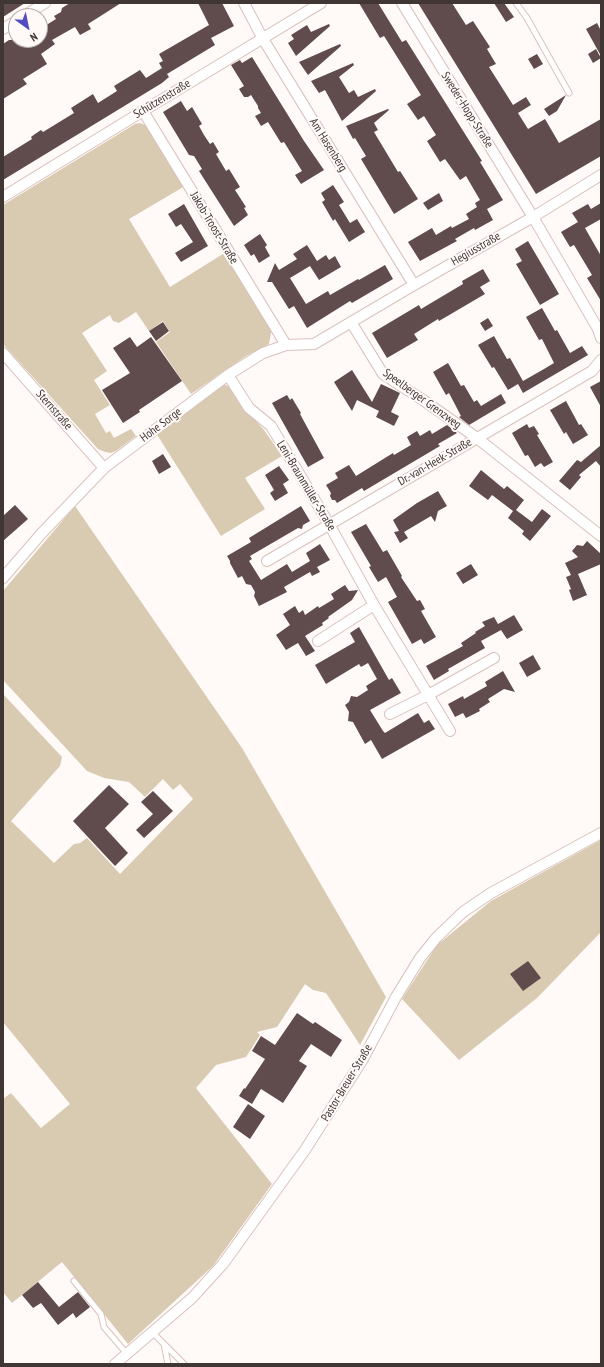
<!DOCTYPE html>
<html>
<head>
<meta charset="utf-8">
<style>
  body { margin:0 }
  #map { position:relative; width:604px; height:1367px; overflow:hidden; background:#fffaf8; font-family:"PT Sans Narrow",sans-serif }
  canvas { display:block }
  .frame { position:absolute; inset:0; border:4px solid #403734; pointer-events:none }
  .north { position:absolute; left:8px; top:8px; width:40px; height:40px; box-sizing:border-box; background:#fffaf8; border:1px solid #b3acaa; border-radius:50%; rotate:147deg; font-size:11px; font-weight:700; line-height:16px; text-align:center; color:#403734 }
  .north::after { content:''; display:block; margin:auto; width:14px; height:18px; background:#534dc4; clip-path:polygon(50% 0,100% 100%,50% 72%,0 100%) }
</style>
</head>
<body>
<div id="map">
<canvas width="604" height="1367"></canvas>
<div class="frame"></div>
<div class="north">N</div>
</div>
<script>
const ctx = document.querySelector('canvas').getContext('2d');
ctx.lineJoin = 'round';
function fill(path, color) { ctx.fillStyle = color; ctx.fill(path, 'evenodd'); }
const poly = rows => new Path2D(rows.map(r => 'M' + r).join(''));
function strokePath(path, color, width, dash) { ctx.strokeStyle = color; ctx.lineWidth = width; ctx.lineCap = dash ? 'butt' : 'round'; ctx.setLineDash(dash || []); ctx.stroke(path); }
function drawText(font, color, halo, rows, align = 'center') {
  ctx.font = font + ' "PT Sans Narrow",sans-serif'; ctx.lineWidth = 4; ctx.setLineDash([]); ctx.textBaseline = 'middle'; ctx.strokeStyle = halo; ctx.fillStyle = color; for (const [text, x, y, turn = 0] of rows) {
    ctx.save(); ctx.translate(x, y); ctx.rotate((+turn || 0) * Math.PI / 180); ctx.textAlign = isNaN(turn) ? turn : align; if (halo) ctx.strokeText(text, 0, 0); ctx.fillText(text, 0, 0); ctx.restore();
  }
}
const green = poly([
  [140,123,147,126,185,186,129,219,170,287,226,252,272,327,269,344,246,356,191,394,156,342,170,332,163,321,149,331,136,312,119,323,113,321,110,315,82,333,107,371,94,380,110,405,95,414,106,433,110,431,114,438,131,429,136,436,116,451,111,453,105,452,98,449,3,344,3,205,135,124],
  [221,385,226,385,232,389,245,409,264,430,282,456,245,478,265,509,221,536,156,433],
  [75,506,242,748,386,997,360,1045,326,993,313,990,305,984,277,1027,257,1032,260,1035,246,1057,216,1065,196,1088,272,1184,213,1266,128,1344,62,1262,12,1303,3,1292,3,1099,11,1093,41,1128,70,1104,3,1022,3,694,62,757,60,766,11,821,54,863,74,844,80,843,87,838,120,874,193,799,180,784,173,790,163,779,145,797,129,782,104,778,87,771,3,680,3,591],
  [601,840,601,932,537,998,459,1060,402,999,437,945,491,901]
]);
const building = poly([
  [3,3,25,3,3,17],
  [70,3,121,3,88,24,91,29,80,35,75,27,52,40,55,44,41,54,47,64,23,79,27,84,3,99,3,44,9,40,40,40,40,29,56,19,54,16,61,12,62,8],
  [198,3,222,3,234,26,211,38,215,45,167,74,169,77,162,83,3,180,3,157,32,139,31,137,35,134,41,130,43,132,74,113,71,108,93,94,98,103,117,91,114,86,140,70,146,78,162,68,159,63,163,61,159,54,209,25],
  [359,3,378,3,402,42,406,40,482,161,480,162,503,200,487,209,493,220,475,230,474,228,455,239,457,241,420,261,408,242,432,228,436,235,451,226,452,228,469,219,466,214,477,207,475,203,480,200,466,176,460,180,445,159,440,162,427,141,436,135,424,116,418,120,407,104,421,95,384,36,380,38],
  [418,3,452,3,466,25,473,21,490,47,487,49,496,64,489,67,513,105,526,97,531,105,518,113,528,129,545,119,559,143,601,119,601,156,536,194],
  [494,3,504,3,514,17,506,22],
  [597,23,601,31,601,56,586,29],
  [329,24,330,26,296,56,288,43,294,39,291,35,307,25,311,32],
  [340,44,341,46,308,75,299,62],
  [596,49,601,58,593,63,588,54],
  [537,54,543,64,534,69,528,59],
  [252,57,304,141,324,170,301,184,295,175,302,171,284,142,281,143,268,122,261,126,255,116,261,113,258,108,258,106,251,95,248,97,244,97,239,89,244,86,231,65,240,60,242,63],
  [353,63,354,65,339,77,349,93,354,90,358,97,375,89,376,91,342,121,325,90,319,93,311,81],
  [566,95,557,111,549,116,544,109],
  [181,101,187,111,192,107,202,124,199,126,204,135,210,144,213,142,219,152,216,154,226,171,229,169,240,187,235,190,246,207,244,208,248,215,234,226,199,171,202,169,194,156,189,155,163,112],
  [388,109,389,110,374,123,378,130,374,132,398,172,400,171,418,199,394,214,361,159,366,156,355,138,353,139,346,126],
  [333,185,344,202,339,205,350,223,357,219,365,232,349,242,335,219,333,221,322,202,325,200,321,193],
  [439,193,443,201,428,210,423,203],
  [601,203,601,219,585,228,601,256,601,301,587,278,592,275,574,245,570,247,561,232,578,222,572,213,588,204,591,209],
  [184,204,208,246,181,262,175,253,193,242,181,224,176,227,168,214],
  [260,234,267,245,265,247,270,256,259,263,254,254,251,256,244,245],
  [528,241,559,294,540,305,516,264,522,261,515,249],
  [307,245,317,261,326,255,329,260,335,256,341,267,319,280,310,266,290,278,306,304,328,291,330,295,358,279,359,280,385,265,393,279,352,303,350,301,307,328,294,306,289,309,272,282,267,282,275,263,279,270,297,259,293,254],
  [483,269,490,281,480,287,485,294,439,321,438,319,414,334,418,340,387,358,372,333,419,305,421,309,463,284,462,281],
  [542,308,555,331,557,330,570,353,582,346,588,355,523,393,518,384,508,390,494,367,492,368,478,345,494,336,507,359,510,358,523,381,544,369,554,363,542,339,539,340,526,317],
  [488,318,493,326,485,331,480,323],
  [163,322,169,331,156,341,149,331],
  [130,337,137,347,151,337,182,381,139,410,140,412,123,423,102,390,130,373,113,348],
  [448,363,461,386,464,385,474,402,477,400,481,406,501,394,506,403,469,425,459,417,461,416,449,393,446,395,433,372],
  [352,370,372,402,381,384,400,393,391,412,399,416,394,426,376,417,379,411,357,400,352,411,334,382],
  [601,381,601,407,590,387],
  [287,395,290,400,292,398,301,413,300,414,324,458,308,467,272,403],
  [566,401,579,425,581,424,588,435,573,444,566,432,564,434,550,410],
  [527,424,529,428,534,426,539,434,537,435,553,462,544,467,541,463,535,467,528,455,525,456,512,433],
  [447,425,457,433,438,444,440,446,364,491,362,488,337,503,335,500,332,500,330,496,331,493,326,485,338,478,335,473,349,465,356,476,393,453,394,455,411,445,407,437,417,431,420,436,430,430,432,434],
  [601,445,601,467,596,461,579,475,581,477,570,490,559,481,577,460,581,462],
  [163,454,171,467,159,474,152,461],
  [279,466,289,480,283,484,288,493,275,501,270,493,274,490,265,475],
  [481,470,504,489,507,486,524,500,516,510,532,522,542,509,551,516,530,541,522,534,524,531,508,518,513,511,492,495,488,500,469,486],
  [438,491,447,506,438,511,435,522,431,516,404,532,408,538,400,543,394,532,399,531,393,520,417,503],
  [15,505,28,519,3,541,3,516],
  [301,506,310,521,303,525,302,529,298,528,250,556,252,559,249,561,261,580,287,564,292,572,310,561,306,553,320,544,330,560,317,567,320,572,312,576,310,572,284,587,287,592,259,606,254,596,255,592,251,585,246,584,242,576,238,578,230,563,230,561,227,556,251,542,249,538],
  [366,524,383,552,387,550,402,576,401,577,417,601,420,600,425,609,421,611,436,637,424,644,421,639,412,644,388,602,397,597,386,577,378,582,369,567,371,566,351,532],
  [587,541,601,554,601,564,578,574,587,595,573,601,569,590,571,589,566,577,571,575,565,563,578,557,572,551,577,545,583,546],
  [471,564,478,575,463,584,456,573],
  [345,585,349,591,358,590,352,600,328,617,329,618,322,623,323,625,305,636,315,651,306,656,298,643,286,650,276,635,290,625,283,614,295,606,299,613,303,610,305,615,318,606,319,608,334,599,331,594],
  [514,615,523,630,507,639,501,630,481,641,485,648,448,669,449,671,434,680,426,666,463,646,461,643,476,633,475,632,485,626,482,622,494,617,498,624],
  [359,627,389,680,392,678,401,693,370,710,383,731,385,733,418,713,424,723,429,720,435,729,382,759,371,740,365,744,353,722,348,721,349,712,345,705,349,702,351,696,357,697,368,690,366,686,377,679,368,663,361,667,359,664,326,684,315,665,355,642,350,633],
  [533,655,541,669,527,677,519,663],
  [503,671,515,692,504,689,488,699,490,702,479,709,480,711,466,718,463,713,455,717,448,704,463,696,464,699,487,686,485,682],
  [109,785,129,804,105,828,128,853,115,866,73,821],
  [153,791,173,811,144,838,136,830,153,814,141,802],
  [528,961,541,978,523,991,510,974],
  [297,1013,313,1024,315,1022,342,1040,331,1057,311,1044,299,1061,307,1066,283,1103,261,1089,252,1104,239,1096,244,1088,245,1089,265,1059,252,1051,261,1036,275,1045],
  [248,1104,265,1116,250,1139,233,1127],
  [38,1282,59,1307,78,1292,90,1307,76,1318,73,1313,58,1325,41,1303,33,1308,22,1295]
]);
const lane = poly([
  [516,3,527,18,569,93],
  [74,1281,101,1314,104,1327,127,1354],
  [152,1332,184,1364],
  [164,1344,168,1364]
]);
const street = poly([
  [244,3,263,39,414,285],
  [402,3,533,217,598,329,601,338],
  [24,16,45,3],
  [3,29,16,21],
  [143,111,286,345],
  [3,197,143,111,321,3],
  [351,322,383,374,423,400,477,438,601,536],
  [3,353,104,468],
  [228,375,249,408,271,426,329,524,374,605,450,731],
  [267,561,592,371,601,360],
  [3,578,41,534,104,468,228,375,263,353,286,345,314,344,414,285,533,217,601,175],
  [318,641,374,605],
  [390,714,428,695,494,658],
  [115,1364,192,1298,223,1264,305,1150,363,1059,396,997,420,958,436,938,463,912,491,893,601,833]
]);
const streetNames = [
  ["Schützenstraße",162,99,-31],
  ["Sweder-Hopp-Straße",467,110,58],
  ["Am Hasenberg",328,145,58],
  ["Jakob-Troost-Straße",214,228,59],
  ["Hegiusstraße",476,249,-30],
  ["Speelberger Grenzweg",422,399,36],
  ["Sternstraße",54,410,49],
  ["Hohe Sorge",161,425,-37],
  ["Dr.-van-Heek-Straße",435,462,-30],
  ["Leni-Braunmüller-Straße",306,486,59],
  ["Pastor-Breuer-Straße",347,1083,-59]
];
fill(green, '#d9cab2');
fill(building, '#604b4d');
strokePath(lane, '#dac2bc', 7);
strokePath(street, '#dac2bc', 12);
strokePath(lane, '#fff', 5);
strokePath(street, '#fff', 10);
drawText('12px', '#403734', '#fffaf8', streetNames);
</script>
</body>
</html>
